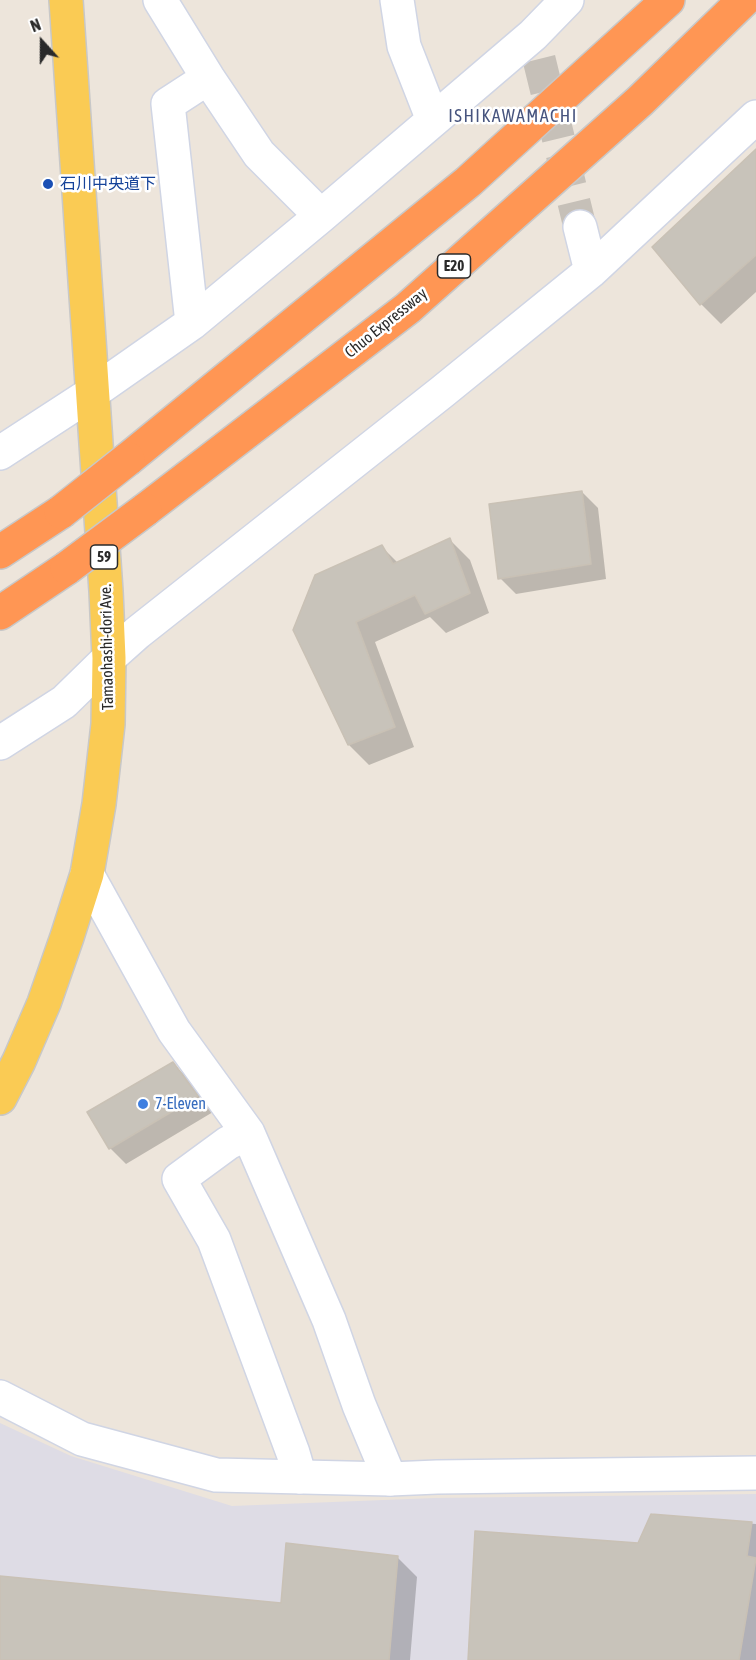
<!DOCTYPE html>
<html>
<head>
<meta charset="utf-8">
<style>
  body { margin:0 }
  #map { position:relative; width:756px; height:1660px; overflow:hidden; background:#ede5db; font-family:"Asap Condensed",sans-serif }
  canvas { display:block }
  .north { position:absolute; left:12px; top:12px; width:60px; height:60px; -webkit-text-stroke:4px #fff; paint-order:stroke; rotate:339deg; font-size:16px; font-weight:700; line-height:24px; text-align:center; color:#2a2a2a }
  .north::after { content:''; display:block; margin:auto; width:21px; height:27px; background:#2a2a2a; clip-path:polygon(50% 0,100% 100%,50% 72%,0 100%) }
</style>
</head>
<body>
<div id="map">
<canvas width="756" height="1660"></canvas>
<div class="north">N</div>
</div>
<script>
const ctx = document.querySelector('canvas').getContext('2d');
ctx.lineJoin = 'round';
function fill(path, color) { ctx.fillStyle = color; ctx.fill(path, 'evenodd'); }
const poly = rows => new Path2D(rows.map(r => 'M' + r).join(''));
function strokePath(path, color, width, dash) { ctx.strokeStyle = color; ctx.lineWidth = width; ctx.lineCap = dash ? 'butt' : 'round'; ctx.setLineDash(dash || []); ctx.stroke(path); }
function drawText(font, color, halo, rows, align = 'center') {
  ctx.font = font + ' "Asap Condensed","Noto Sans JP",sans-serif'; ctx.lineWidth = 5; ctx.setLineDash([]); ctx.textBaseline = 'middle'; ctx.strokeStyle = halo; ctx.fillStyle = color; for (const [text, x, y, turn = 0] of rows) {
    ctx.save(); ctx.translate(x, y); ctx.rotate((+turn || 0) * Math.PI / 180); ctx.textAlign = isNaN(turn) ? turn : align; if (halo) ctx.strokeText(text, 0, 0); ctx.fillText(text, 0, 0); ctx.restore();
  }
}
const industrial = poly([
  [0,1423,71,1456,232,1506,434,1498,756,1494,756,1660,0,1660]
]);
const shadow = poly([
  [756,151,756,292,721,324,701,304,654,248],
  [582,492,598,508,606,579,516,594,500,578],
  [450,540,470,560,489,613,446,633,430,617,375,642,414,747,369,765,349,745,295,630,382,547,398,563],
  [173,1064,189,1079,213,1112,126,1164,110,1148,89,1113],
  [652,1516,756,1524,756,1660,469,1660,639,1545],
  [397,1557,417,1577,410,1660,0,1660,0,1577,282,1604]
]);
const building = poly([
  [756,149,756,255,700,305,652,247,756,149],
  [582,491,591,564,498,579,489,504,582,491],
  [450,538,470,593,425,614,415,595,356,622,395,727,348,745,293,630,315,575,382,545,393,564,450,538],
  [173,1062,198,1096,109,1149,87,1112,173,1062],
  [651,1514,752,1522,747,1556,756,1558,739,1660,468,1660,475,1531,638,1543,651,1514],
  [286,1543,398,1556,389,1660,0,1660,0,1576,281,1603,286,1543]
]);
const minorTunnel = poly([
  [539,59,580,227]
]);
const minor = poly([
  [160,0,208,78,259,154,321,216],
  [397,0,404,46,433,120],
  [580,227,591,271],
  [192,323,168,104,208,78],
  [0,453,92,393,192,323,321,216,533,35,567,0],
  [0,743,64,702,109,658,137,633,442,392,591,271,756,117],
  [87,874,174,1031,248,1133,329,1320,359,1405,390,1479],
  [248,1133,228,1143,179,1179,214,1240,293,1453,300,1477]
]);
const tertiary = poly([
  [0,1397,82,1439,216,1475,390,1479,437,1477,756,1473]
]);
const primary = poly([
  [0,1098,19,1061,44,1003,67,937,87,874,99,804,108,724,109,658,106,591,66,0]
]);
const motorway = poly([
  [128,459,468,182,668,0],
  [145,510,408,308,640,101,744,0],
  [0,552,61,512],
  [0,613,67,568]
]);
const motorwayBridge = poly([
  [61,512,128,459],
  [67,568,145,510]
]);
const markers = [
  [48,184,6,"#1a4fb4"],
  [143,1104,6,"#3f7fe0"]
];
const shields = [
  [454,266,33],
  [104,557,27]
];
const shieldNames = [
  ["E20",454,266],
  ["59",104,557]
];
const transitNames = [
  ["石川中央道下",60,184]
];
const streetNames = [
  ["Chuo Expressway",386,323,-39],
  ["Tamaohashi-dori Ave.",107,647,-91]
];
const shopNames = [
  ["7-Eleven",155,1104]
];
const neighbourhoodNames = [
  ["ISHIKAWAMACHI",513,116]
];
fill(industrial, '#dedce5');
fill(shadow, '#0003');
fill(building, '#c8c3ba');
strokePath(building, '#c9c1b5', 1.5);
strokePath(minorTunnel, '#c6c0b8', 33, [33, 16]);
strokePath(minor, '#d0d5e4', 36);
strokePath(tertiary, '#d0d5e4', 36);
strokePath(primary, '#c8c8c8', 36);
strokePath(motorway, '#c8c8c8', 36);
strokePath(minor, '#fff', 33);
strokePath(tertiary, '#fff', 33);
strokePath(primary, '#facb54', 33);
strokePath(motorway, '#ff9654', 33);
strokePath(motorwayBridge, '#c8c8c8', 36, []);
strokePath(motorwayBridge, '#ff9654', 33);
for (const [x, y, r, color] of markers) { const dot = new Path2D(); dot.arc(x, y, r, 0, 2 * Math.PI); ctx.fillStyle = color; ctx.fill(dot); strokePath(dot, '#fff', 2); }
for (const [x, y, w] of shields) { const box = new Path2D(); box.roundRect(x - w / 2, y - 12, w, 24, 4.5); ctx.fillStyle = '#fff'; ctx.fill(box); strokePath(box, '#2a2a2a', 1.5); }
drawText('bold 15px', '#2a2a2a', null, shieldNames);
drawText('16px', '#164399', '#fff', transitNames, 'left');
drawText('16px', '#2a2a2a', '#fff', streetNames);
drawText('16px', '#366cbe', '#fff', shopNames, 'left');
ctx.letterSpacing = '1.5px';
drawText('18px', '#47547e', '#fff', neighbourhoodNames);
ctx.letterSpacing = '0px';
</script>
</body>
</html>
